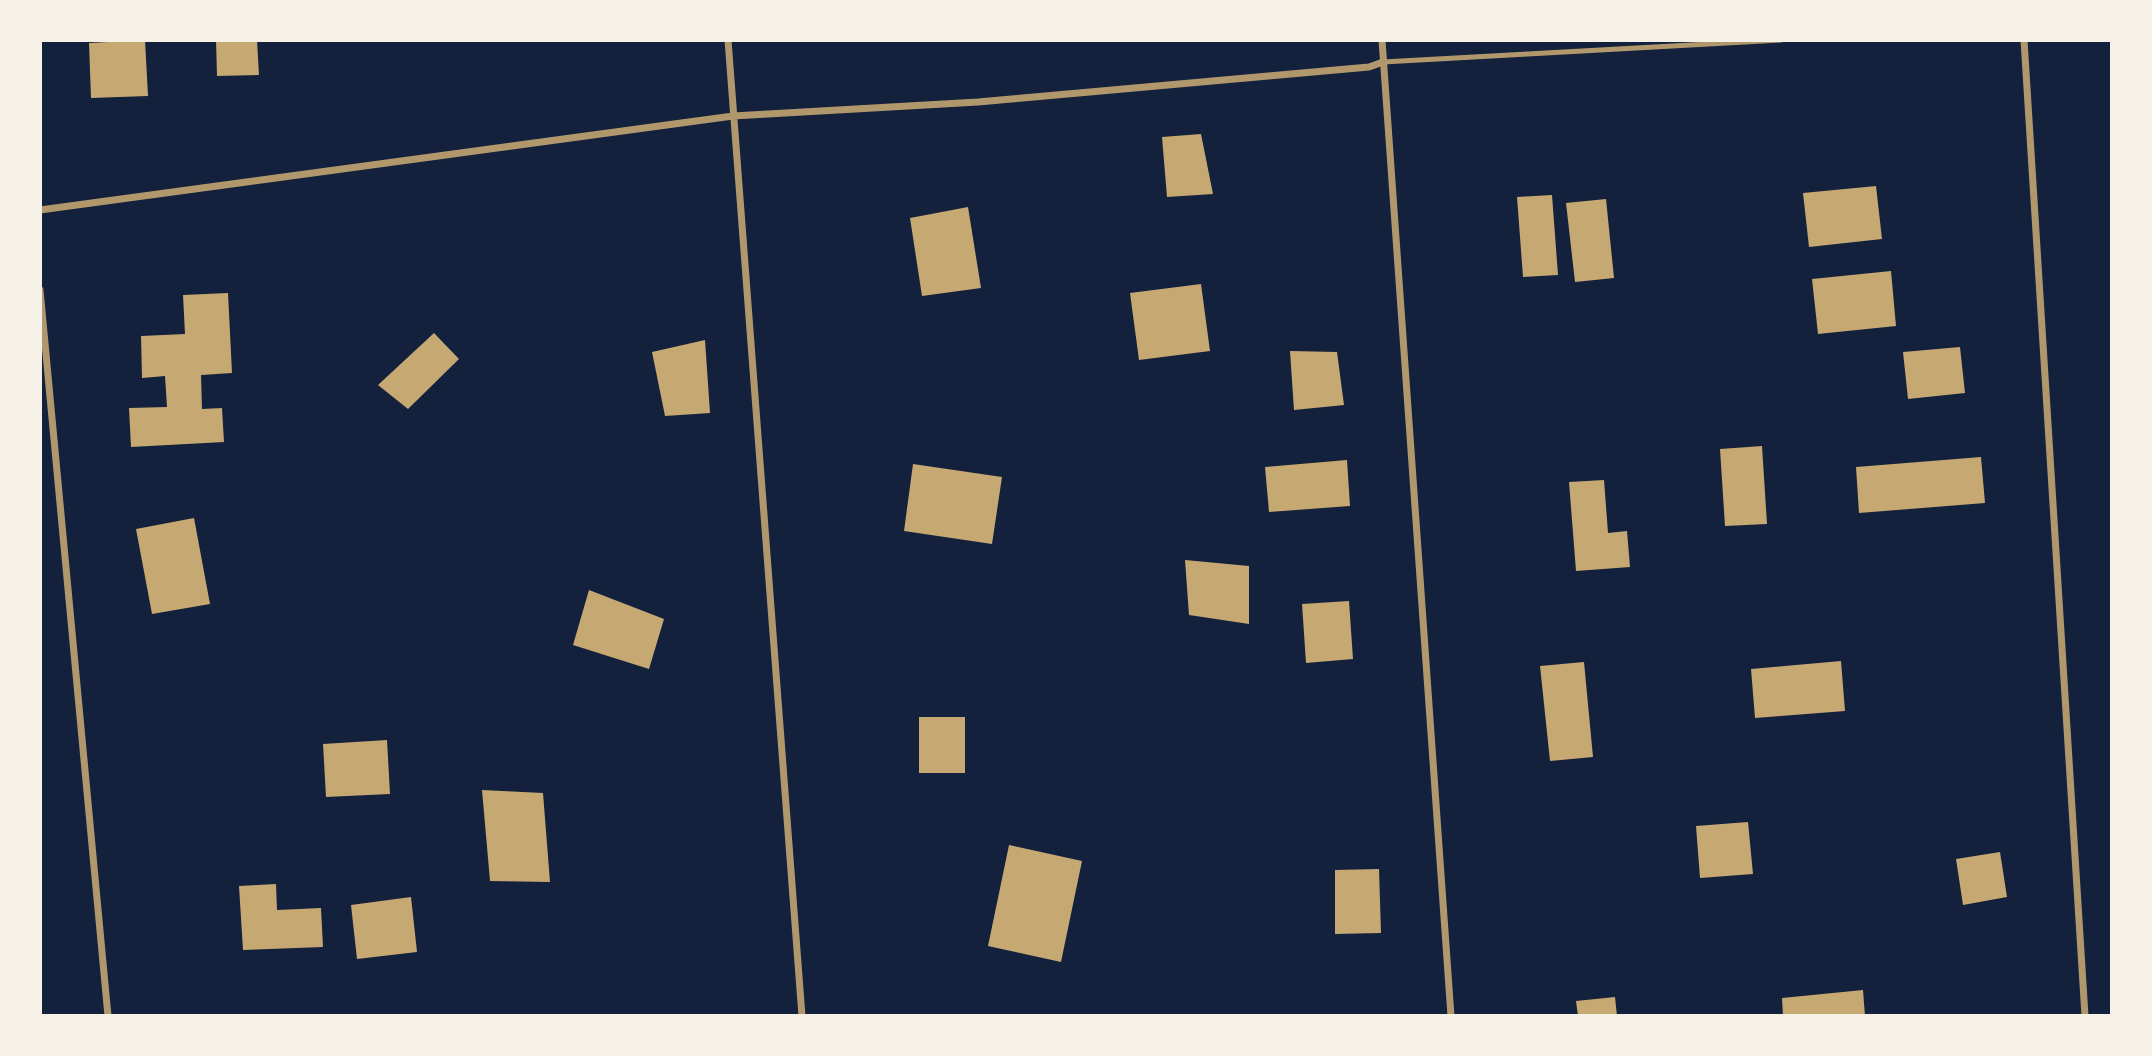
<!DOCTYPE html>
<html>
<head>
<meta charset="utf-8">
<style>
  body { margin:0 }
  #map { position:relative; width:2152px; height:1056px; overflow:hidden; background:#14213d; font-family:Arial,sans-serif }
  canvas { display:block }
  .frame { position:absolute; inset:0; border:42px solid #f6f1e7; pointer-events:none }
</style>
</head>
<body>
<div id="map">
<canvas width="2152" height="1056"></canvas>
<div class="frame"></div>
</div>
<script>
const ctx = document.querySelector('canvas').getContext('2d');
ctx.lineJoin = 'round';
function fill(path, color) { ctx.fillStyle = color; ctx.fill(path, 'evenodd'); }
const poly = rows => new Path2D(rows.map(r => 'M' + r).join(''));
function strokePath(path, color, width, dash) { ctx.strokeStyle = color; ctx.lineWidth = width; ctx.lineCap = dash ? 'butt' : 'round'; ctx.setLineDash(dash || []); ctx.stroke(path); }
const building = poly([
  [145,40,148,96,91,98,89,43],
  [216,40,257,40,259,75,217,76],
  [1201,134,1213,194,1167,197,1162,137],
  [1876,186,1882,239,1809,247,1803,193],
  [1552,195,1558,275,1523,277,1517,197],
  [1606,199,1614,278,1575,282,1566,203],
  [968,207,981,288,922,296,910,218],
  [1891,271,1896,326,1818,334,1812,279],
  [1201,284,1210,351,1139,360,1130,293],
  [228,293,232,373,201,375,202,409,222,408,224,442,131,447,129,408,167,407,165,376,142,378,141,336,185,334,183,295],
  [434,333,459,359,408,409,378,385],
  [705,340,710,413,665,416,652,352],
  [1960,347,1965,393,1908,399,1903,352],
  [1290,351,1337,352,1344,405,1294,410],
  [1762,446,1767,524,1725,526,1720,449],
  [1981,457,1985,503,1859,513,1856,467],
  [1347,460,1350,506,1269,512,1265,467],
  [913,464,1002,477,992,544,904,531],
  [1604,480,1608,533,1627,531,1630,567,1576,571,1569,482],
  [194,518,210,604,152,614,136,529],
  [1185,560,1249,566,1249,624,1189,615],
  [589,590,664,619,649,669,573,645],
  [1349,601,1353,659,1306,663,1302,604],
  [1841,661,1845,711,1755,718,1751,669],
  [1584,662,1593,757,1550,761,1540,666],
  [919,717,965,717,965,773,919,773],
  [387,740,390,794,326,797,323,744],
  [482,790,543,793,550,882,490,881],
  [1748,822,1753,874,1700,878,1696,826],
  [1009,845,1082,861,1061,962,988,946],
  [2000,852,2007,897,1963,905,1956,859],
  [1379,869,1381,933,1335,934,1335,870],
  [276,884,277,910,321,908,323,947,243,950,239,886],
  [411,897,417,952,357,959,351,905],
  [1863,990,1865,1016,1783,1016,1782,998],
  [1615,997,1617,1016,1578,1016,1576,1001]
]);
const service = poly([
  [1383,62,1781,40]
]);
const minor = poly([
  [728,40,802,1016],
  [1382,40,1451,1016],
  [2024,40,2085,1016],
  [40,210,733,116,978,102,1369,67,1383,62],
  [40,290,108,1016]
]);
fill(building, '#c6a872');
strokePath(service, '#b1986c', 5);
strokePath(minor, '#b1986c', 7);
</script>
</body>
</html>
